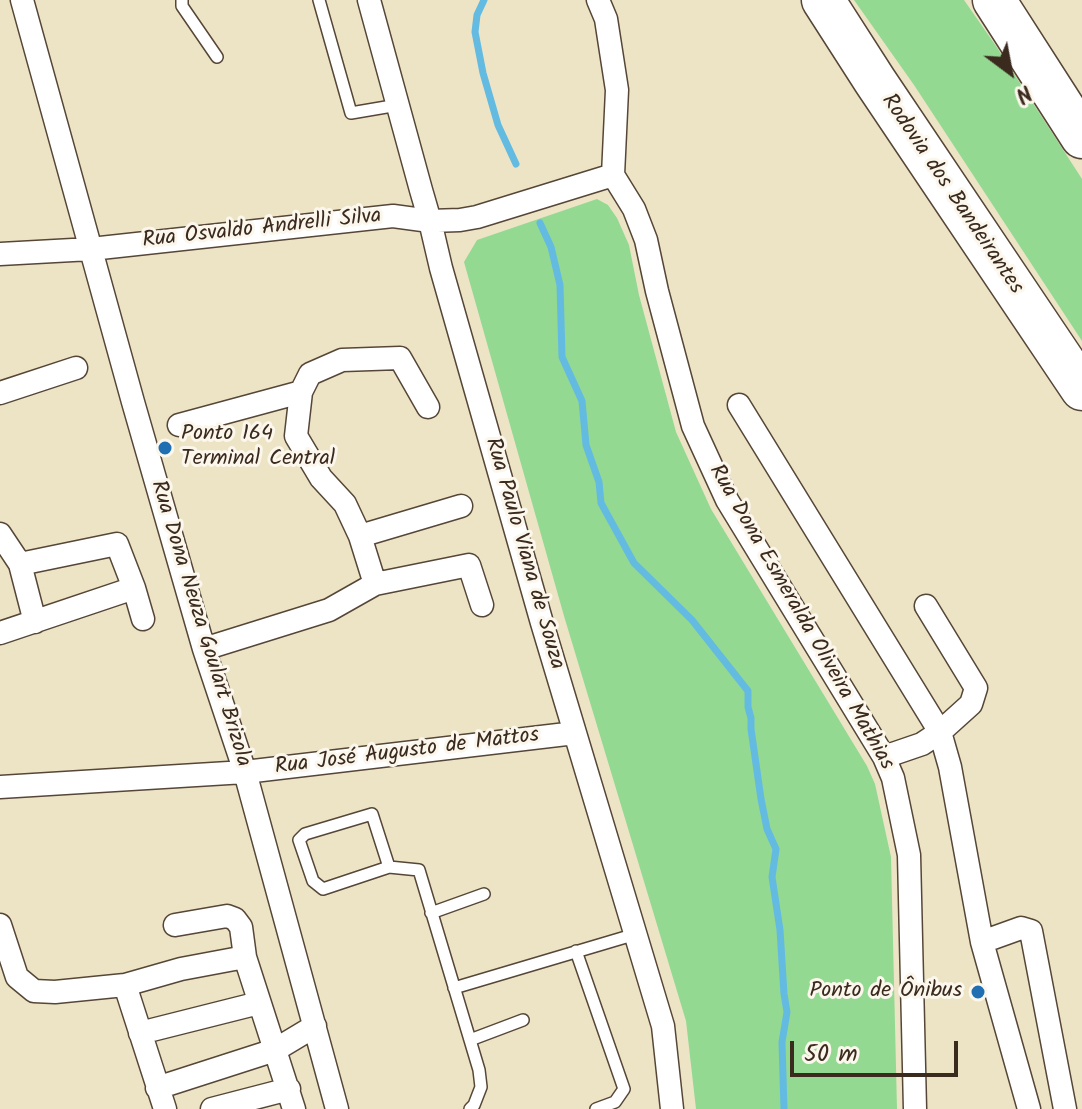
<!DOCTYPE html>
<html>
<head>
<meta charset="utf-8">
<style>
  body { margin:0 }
  #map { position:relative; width:1082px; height:1109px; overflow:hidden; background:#ede4c6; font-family:Kalam,sans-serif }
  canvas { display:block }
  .north { position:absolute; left:970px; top:32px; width:80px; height:80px; -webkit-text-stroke:6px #fbf7ec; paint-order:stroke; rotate:148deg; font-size:22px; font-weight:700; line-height:32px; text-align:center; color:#3b2a1e }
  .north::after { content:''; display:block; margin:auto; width:28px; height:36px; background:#3b2a1e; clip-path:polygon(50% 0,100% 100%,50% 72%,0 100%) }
  .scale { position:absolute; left:790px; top:1041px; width:168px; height:36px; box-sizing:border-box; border:4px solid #3b2a1e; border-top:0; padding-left:10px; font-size:24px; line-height:28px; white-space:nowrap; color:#3b2a1e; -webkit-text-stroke:6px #fbf7ec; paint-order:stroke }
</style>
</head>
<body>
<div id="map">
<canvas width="1082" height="1109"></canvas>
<div class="north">N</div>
<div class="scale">50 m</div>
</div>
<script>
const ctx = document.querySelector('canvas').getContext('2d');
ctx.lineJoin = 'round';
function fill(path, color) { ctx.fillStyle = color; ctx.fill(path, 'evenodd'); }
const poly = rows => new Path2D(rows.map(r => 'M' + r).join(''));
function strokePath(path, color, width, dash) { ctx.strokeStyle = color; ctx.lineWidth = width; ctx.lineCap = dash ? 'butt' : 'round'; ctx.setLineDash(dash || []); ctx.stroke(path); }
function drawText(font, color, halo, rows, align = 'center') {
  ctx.font = font + ' Kalam,sans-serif'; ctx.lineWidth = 6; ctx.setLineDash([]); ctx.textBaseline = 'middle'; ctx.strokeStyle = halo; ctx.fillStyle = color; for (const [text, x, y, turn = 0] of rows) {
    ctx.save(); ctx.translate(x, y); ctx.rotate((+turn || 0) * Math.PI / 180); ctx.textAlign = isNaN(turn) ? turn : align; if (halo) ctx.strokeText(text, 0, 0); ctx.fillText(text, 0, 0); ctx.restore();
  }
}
const green = poly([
  [854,0,964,0,996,46,1082,179,1082,341,914,85],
  [597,199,608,205,617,218,629,245,639,295,676,432,711,509,867,766,875,784,891,857,897,1109,696,1109,686,1021,564,616,464,262,477,240]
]);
const stream = poly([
  [484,0,477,15,475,32,483,73,498,125,516,164],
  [540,223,551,247,560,285,562,357,582,401,586,445,599,482,601,503,634,563,692,620,748,691,748,707,751,718,751,729,761,799,767,829,776,849,772,877,780,930,784,994,787,1012,782,1042,784,1109]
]);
const service = poly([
  [182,0,182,6,217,57],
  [319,0,351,113,398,105],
  [389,867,323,889,313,881,299,840,305,834,372,814,389,867,419,870,479,1070,481,1087,474,1105,470,1109],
  [431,913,484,894],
  [576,951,624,1089,615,1102,596,1109],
  [454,988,636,934],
  [470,1040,523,1020]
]);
const minor = poly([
  [22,0,133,402,204,649,245,772,337,1109],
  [369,0,421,190,430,221,441,268,542,623,663,1026,672,1109],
  [598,0,606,19,617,90,613,175,634,209,646,240,657,291,693,426,727,500,884,757,893,778,909,855,915,1109],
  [0,254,91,249,393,216,430,221,460,220,477,217,613,175],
  [0,393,76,368],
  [739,405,940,732,950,767,982,942,1029,1109],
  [179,425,301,392],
  [0,534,20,564,35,622],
  [360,536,461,506],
  [20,564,117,544,134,588,143,619],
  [375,584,360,536,345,504,321,478,296,436,301,392,310,374,342,360,400,358,428,407],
  [0,633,134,588],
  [204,649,329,610,375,584,469,565,482,605],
  [884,757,922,744,940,732,971,704,976,688,926,606],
  [0,787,245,772,575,733],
  [0,925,17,977,34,991,55,992,125,985,181,969,245,957],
  [175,925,227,916,235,919,241,927,245,957,294,1109],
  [982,942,1021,928,1031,931,1065,1109],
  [125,985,165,1109],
  [140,1033,259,1003],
  [157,1088,275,1050,315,1026],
  [212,1109,289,1089]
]);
const motorway = poly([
  [823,0,875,81,1082,389],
  [994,0,1082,137]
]);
const markers = [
  [165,448,8,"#1f6fb2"],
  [978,992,8,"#1f6fb2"]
];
const streetNames = [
  ["Rodovia dos Bandeirantes",951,195,56],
  ["Rua Osvaldo Andrelli Silva",262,230,-6],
  ["Rua Paulo Viana de Souza",523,554,74],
  ["Rua Dona Esmeralda Oliveira Mathias",800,618,60],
  ["Rua Dona Neuza Goulart Brizola",199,624,73],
  ["Rua José Augusto de Mattos",407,753,-7]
];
const poiNames = [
  ["Ponto 164",181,435],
  ["Terminal Central",181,460],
  ["Ponto de Ônibus",962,992,"right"]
];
fill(green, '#93d992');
strokePath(stream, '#64bbe1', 7);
strokePath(service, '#564637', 14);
strokePath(minor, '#564637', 25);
strokePath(motorway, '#564637', 45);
strokePath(service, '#fff', 11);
strokePath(minor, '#fff', 22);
strokePath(motorway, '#fff', 42);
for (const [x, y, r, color] of markers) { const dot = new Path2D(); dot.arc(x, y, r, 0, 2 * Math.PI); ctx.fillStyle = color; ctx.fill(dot); strokePath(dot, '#fbf7ec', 3); }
drawText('22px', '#3b2a1e', '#fbf7ec', streetNames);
drawText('22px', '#3b2a1e', '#fbf7ec', poiNames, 'left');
</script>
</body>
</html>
